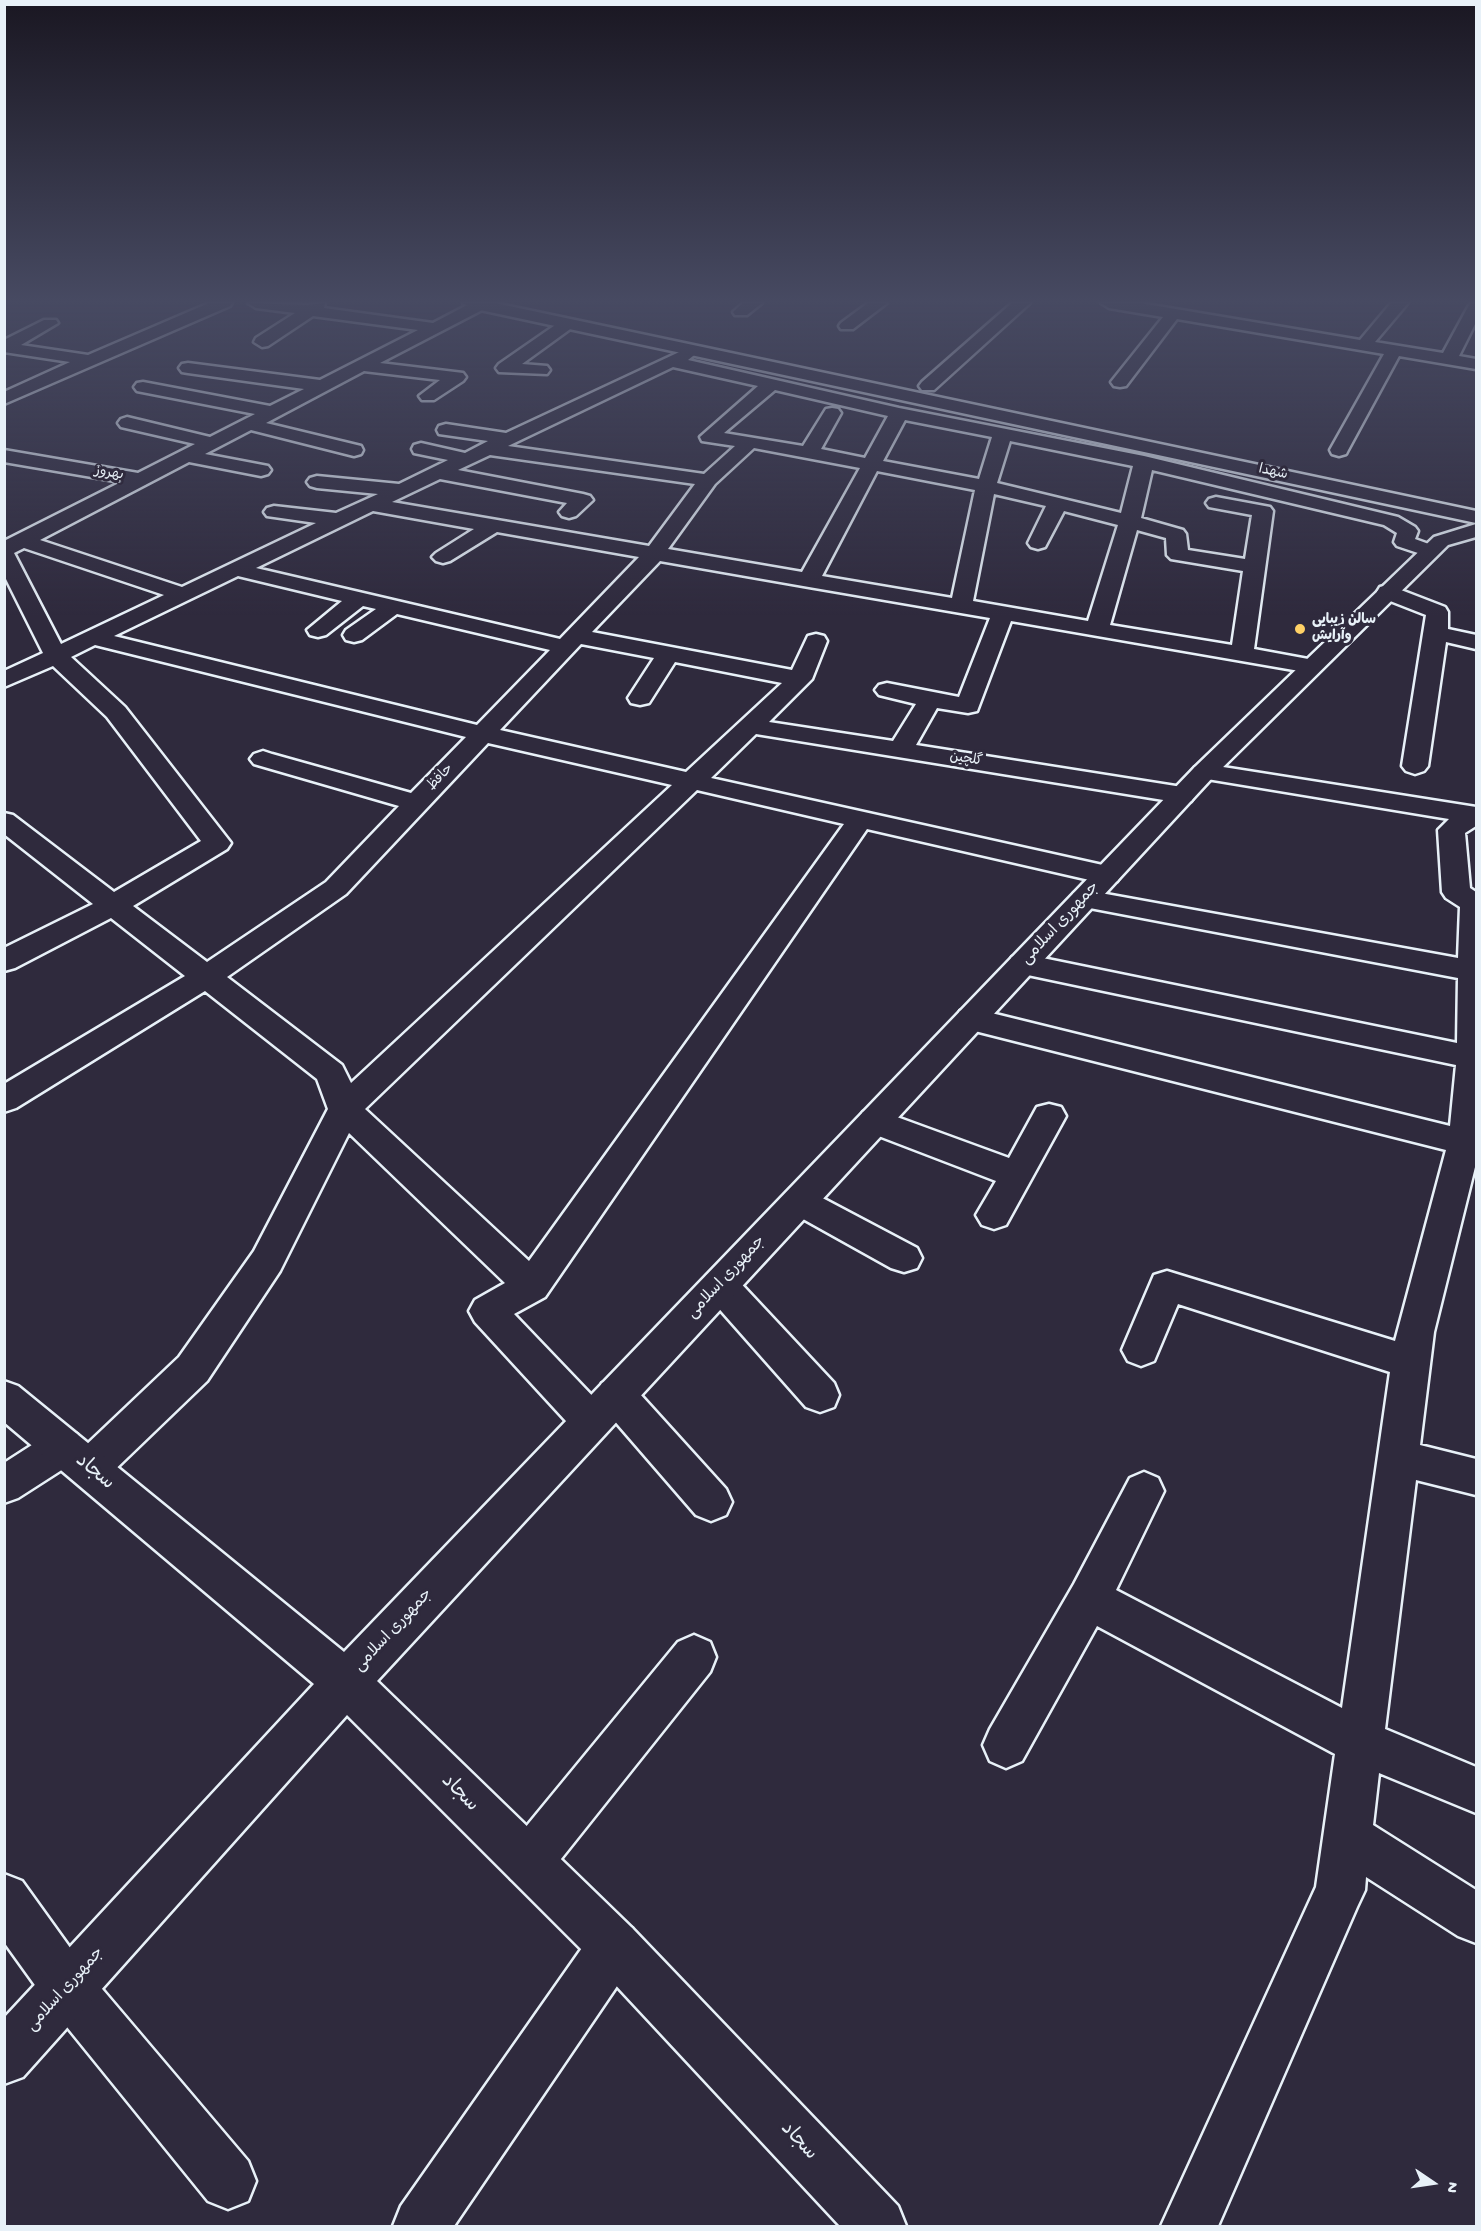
<!DOCTYPE html>
<html>
<head>
<meta charset="utf-8">
<style>
  body { margin:0 }
  #map { position:relative; width:1481px; height:2231px; overflow:hidden; background:#2f2a3d; font-family:"Gochi Hand",sans-serif }
  canvas { display:block }
  .frame { position:absolute; inset:0; border:6px solid #e8f1f8; pointer-events:none }
  .north { position:absolute; left:1403px; top:2153px; width:60px; height:60px; -webkit-text-stroke:4px #2f2a3d; paint-order:stroke; rotate:103deg; font-size:16px; font-weight:700; line-height:24px; text-align:center; color:#e8f1f8 }
  .north::after { content:''; display:block; margin:auto; width:21px; height:27px; background:#e8f1f8; clip-path:polygon(50% 0,100% 100%,50% 72%,0 100%) }
</style>
</head>
<body>
<div id="map">
<canvas width="1481" height="2231"></canvas>
<div class="frame"></div>
<div class="north">N</div>
</div>
<script>
const ctx = document.querySelector('canvas').getContext('2d');
ctx.lineJoin = 'round';
const poly = rows => new Path2D(rows.map(r => 'M' + r).join(''));
function strokePath(path, color, width, dash) { ctx.strokeStyle = color; ctx.lineWidth = width; ctx.lineCap = dash ? 'butt' : 'round'; ctx.setLineDash(dash || []); ctx.stroke(path); }
function fill(path, color) { ctx.fillStyle = color; ctx.fill(path, 'evenodd'); }
function drawText(font, color, halo, rows, align = 'center') {
  ctx.font = font + ' "Gochi Hand","Playpen Sans Arabic",sans-serif'; ctx.lineWidth = 6; ctx.setLineDash([]); ctx.textBaseline = 'middle'; ctx.strokeStyle = halo; ctx.fillStyle = color; for (const [text, x, y, turn = 0] of rows) {
    ctx.save(); ctx.translate(x, y); ctx.rotate((+turn || 0) * Math.PI / 180); ctx.textAlign = isNaN(turn) ? turn : align; if (halo) ctx.strokeText(text, 0, 0); ctx.fillText(text, 0, 0); ctx.restore();
  }
}
const street = poly([
  [209,303,232,303,230,306,4,404,4,392,70,362,4,352,4,340,44,320,56,320,58,323,21,345,88,355,209,303],
  [248,303,307,305,325,303,324,308,433,323,471,303,488,305,486,308,380,363,463,373,466,377,463,381,434,400,422,400,419,396,440,380,364,371,266,423,361,446,363,450,361,454,354,456,251,430,205,454,268,466,271,470,268,474,261,476,189,462,40,540,182,587,316,523,267,516,264,512,267,508,274,506,336,513,378,494,317,488,310,486,307,482,310,478,317,476,399,484,448,460,414,453,412,449,414,445,421,443,465,453,488,441,439,434,437,430,439,426,446,424,506,433,690,347,698,352,688,360,899,408,1144,456,1398,517,1415,527,1418,531,1415,539,1437,547,1441,551,1437,555,1430,557,1397,546,1394,542,1397,533,1384,525,1152,470,1141,518,1183,530,1186,534,1188,550,1245,559,1252,515,1209,507,1206,503,1209,499,1216,497,1270,507,1273,511,1254,649,1319,661,1323,666,1319,671,1311,673,1011,621,977,711,968,713,937,708,916,745,1182,787,1191,789,1195,795,1191,801,1182,803,756,734,711,778,1107,866,1117,869,1121,875,1117,881,1107,884,867,829,545,1297,514,1314,601,1405,597,1395,602,1383,616,1378,630,1383,726,1489,732,1502,726,1515,711,1521,696,1515,606,1411,611,1421,605,1433,591,1438,577,1433,475,1322,469,1311,475,1300,505,1283,349,1133,280,1271,207,1381,103,1481,89,1486,75,1481,69,1468,71,1464,18,1498,4,1503,4,1463,49,1434,63,1429,77,1434,83,1448,179,1357,254,1251,328,1109,317,1079,205,991,16,1108,4,1112,4,1084,185,976,111,918,15,968,4,971,4,948,93,904,4,834,4,813,13,815,114,892,201,841,107,717,53,666,4,687,4,671,43,653,4,575,4,541,121,482,4,462,4,450,138,473,195,444,121,427,118,423,121,419,127,417,210,437,255,414,137,391,134,387,137,383,143,382,270,406,304,389,188,373,182,372,179,368,182,364,188,363,320,380,418,330,313,316,268,346,262,347,254,342,256,338,295,313,256,308,248,303],
  [673,367,758,386,700,437,702,441,735,446,704,474,508,446,673,367],
  [775,390,888,416,865,458,821,449,841,413,838,409,832,408,826,409,803,446,724,433,775,390],
  [905,420,992,437,979,479,883,461,905,420],
  [1010,441,1133,466,1121,513,997,483,1010,441],
  [754,448,860,468,802,572,668,549,715,484,754,448],
  [490,455,695,484,649,546,392,502,440,479,567,503,559,512,562,516,569,518,576,516,593,500,590,496,583,494,458,470,490,455],
  [877,471,975,490,952,598,822,576,877,471],
  [994,494,1046,506,1028,543,1031,547,1038,549,1045,547,1064,511,1118,525,1088,621,973,601,994,494],
  [373,511,474,529,436,553,432,557,436,561,443,563,450,561,497,532,639,557,560,639,256,568,373,511],
  [1137,530,1166,538,1167,555,1171,559,1243,571,1232,645,1110,625,1137,530],
  [24,548,164,595,61,644,14,553,24,548],
  [660,561,809,587,990,618,959,697,887,683,879,685,875,690,879,695,916,704,893,741,769,722,812,679,827,641,824,636,816,634,808,636,792,670,592,632,660,561],
  [238,576,342,601,307,630,310,635,318,637,326,635,363,606,376,609,346,630,343,635,346,640,354,642,362,640,397,614,550,650,477,725,114,636,238,576],
  [581,644,654,658,628,698,631,703,640,705,649,703,675,662,782,683,686,772,500,730,581,644],
  [95,645,466,737,411,793,272,754,263,751,254,754,250,759,254,764,399,806,326,882,207,962,133,906,227,849,231,843,125,707,71,657,95,645],
  [488,743,672,785,351,1083,342,1065,227,977,346,894,488,743],
  [697,790,844,824,529,1261,365,1109,697,790],
  [743,303,762,303,747,315,735,315,733,312,743,303],
  [868,303,887,303,853,329,841,329,839,326,841,323,868,303],
  [1012,303,1030,303,934,390,922,390,919,386,922,382,1012,303],
  [1101,303,1140,303,1360,340,1391,303,1408,303,1375,342,1443,353,1468,307,1470,304,1476,303,1476,322,1459,356,1476,359,1476,369,1399,356,1348,450,1346,454,1339,456,1332,454,1330,450,1384,354,1177,319,1126,386,1120,387,1114,386,1111,382,1163,317,1109,308,1101,303],
  [567,319,575,324,573,327,522,364,547,366,550,370,547,374,499,372,496,368,499,364,561,321,567,319],
  [1388,585,1445,607,1448,612,1448,629,1476,635,1476,649,1446,642,1428,766,1424,771,1415,774,1406,771,1402,766,1426,615,1380,597,1377,592,1380,587,1388,585],
  [1204,764,1476,807,1476,826,1465,833,1470,888,1476,892,1476,1163,1434,1332,1420,1445,1476,1459,1476,1495,1416,1480,1385,1729,1476,1767,1476,1813,1379,1773,1373,1825,1476,1890,1476,1943,1458,1936,1366,1877,1365,1890,1357,1907,1218,2226,1161,2226,1316,1887,1335,1754,1097,1626,1022,1761,1006,1768,990,1761,983,1745,990,1729,1074,1584,1130,1478,1144,1472,1158,1478,1164,1491,1116,1590,1342,1708,1390,1372,1178,1304,1154,1361,1141,1366,1128,1361,1122,1350,1154,1275,1167,1271,1395,1341,1446,1150,971,1030,960,1027,956,1019,960,1011,971,1008,1450,1126,1456,1065,1023,974,1012,971,1008,964,1012,957,1023,954,1457,1043,1458,978,1074,905,1070,899,1074,893,1084,890,1458,958,1460,907,1446,898,1442,892,1438,830,1449,819,1195,777,1191,772,1195,767,1204,764],
  [1049,1104,1061,1107,1066,1116,1006,1225,994,1229,982,1225,976,1215,996,1181,863,1130,858,1121,863,1112,875,1109,1009,1158,1037,1107,1049,1104],
  [799,1188,811,1192,917,1248,922,1258,917,1268,904,1272,891,1268,787,1210,782,1201,787,1192,799,1188],
  [720,1270,733,1275,834,1383,839,1395,834,1407,820,1412,806,1407,707,1295,702,1285,707,1275,720,1270],
  [694,1635,710,1642,716,1657,710,1672,545,1879,528,1886,511,1879,504,1862,511,1845,678,1642,694,1635],
  [4,1874,22,1881,86,1970,248,2161,256,2181,248,2201,228,2209,208,2201,50,2006,4,1942,4,1874],
  [614,1921,632,1928,639,1946,632,1964,454,2226,393,2226,401,2206,596,1928,614,1921]
]);
const secondary = poly([
  [463,303,495,303,1476,511,1476,523,471,308,463,303],
  [1476,524,1476,537,1448,545,1213,777,377,1681,632,1928,898,2206,906,2226,840,2226,596,1964,347,1715,23,2077,4,2084,4,2018,314,1684,4,1422,4,1381,18,1386,344,1652,1195,767,1434,537,1476,524]
]);
const markers = [
  [1300,629,6,"#ffd166"]
];
const farStreetnames = [
  ["شهدا",1273,473,12],
  ["بهروز",109,474,10],
  ["گلچین",966,760,9],
  ["حافظ",441,778,-46]
];
const farPoinames = [
  ["سالن زیبایی",1312,621],
  ["وآرایش",1312,637]
];
const streetNames = [
  ["جمهوری اسلامی",1061,924,-47],
  ["جمهوری اسلامی",727,1278,-47],
  ["جمهوری اسلامی",394,1631,-47],
  ["جمهوری اسلامی",66,1990,-48]
];
const nearStreetnames = [
  ["سجاد",94,1473,40],
  ["سجاد",459,1794,45],
  ["سجاد",798,2142,47]
];
strokePath(street, '#e8f1f8', 5);
strokePath(secondary, '#e8f1f8', 5);
fill(street, '#2f2a3d');
fill(secondary, '#2f2a3d');
const sky = ctx.createLinearGradient(0, 0, 0, 616);
sky.addColorStop(0, '#1a1722');
sky.addColorStop(0.49, '#474a62');
sky.addColorStop(1, '#474a6200');
ctx.fillStyle = sky;
ctx.fillRect(0, 0, 1481, 616);
for (const [x, y, r, color] of markers) { const dot = new Path2D(); dot.arc(x, y, r, 0, 2 * Math.PI); ctx.fillStyle = color; ctx.fill(dot); strokePath(dot, '#2f2a3d', 2); }
drawText('14px', '#e8f1f8', '#2f2a3d', farStreetnames);
drawText('bold 14px', '#e8f1f8', '#2f2a3d', farPoinames, 'left');
drawText('16px', '#e8f1f8', '#2f2a3d', streetNames);
drawText('20px', '#e8f1f8', '#2f2a3d', nearStreetnames);
</script>
</body>
</html>
